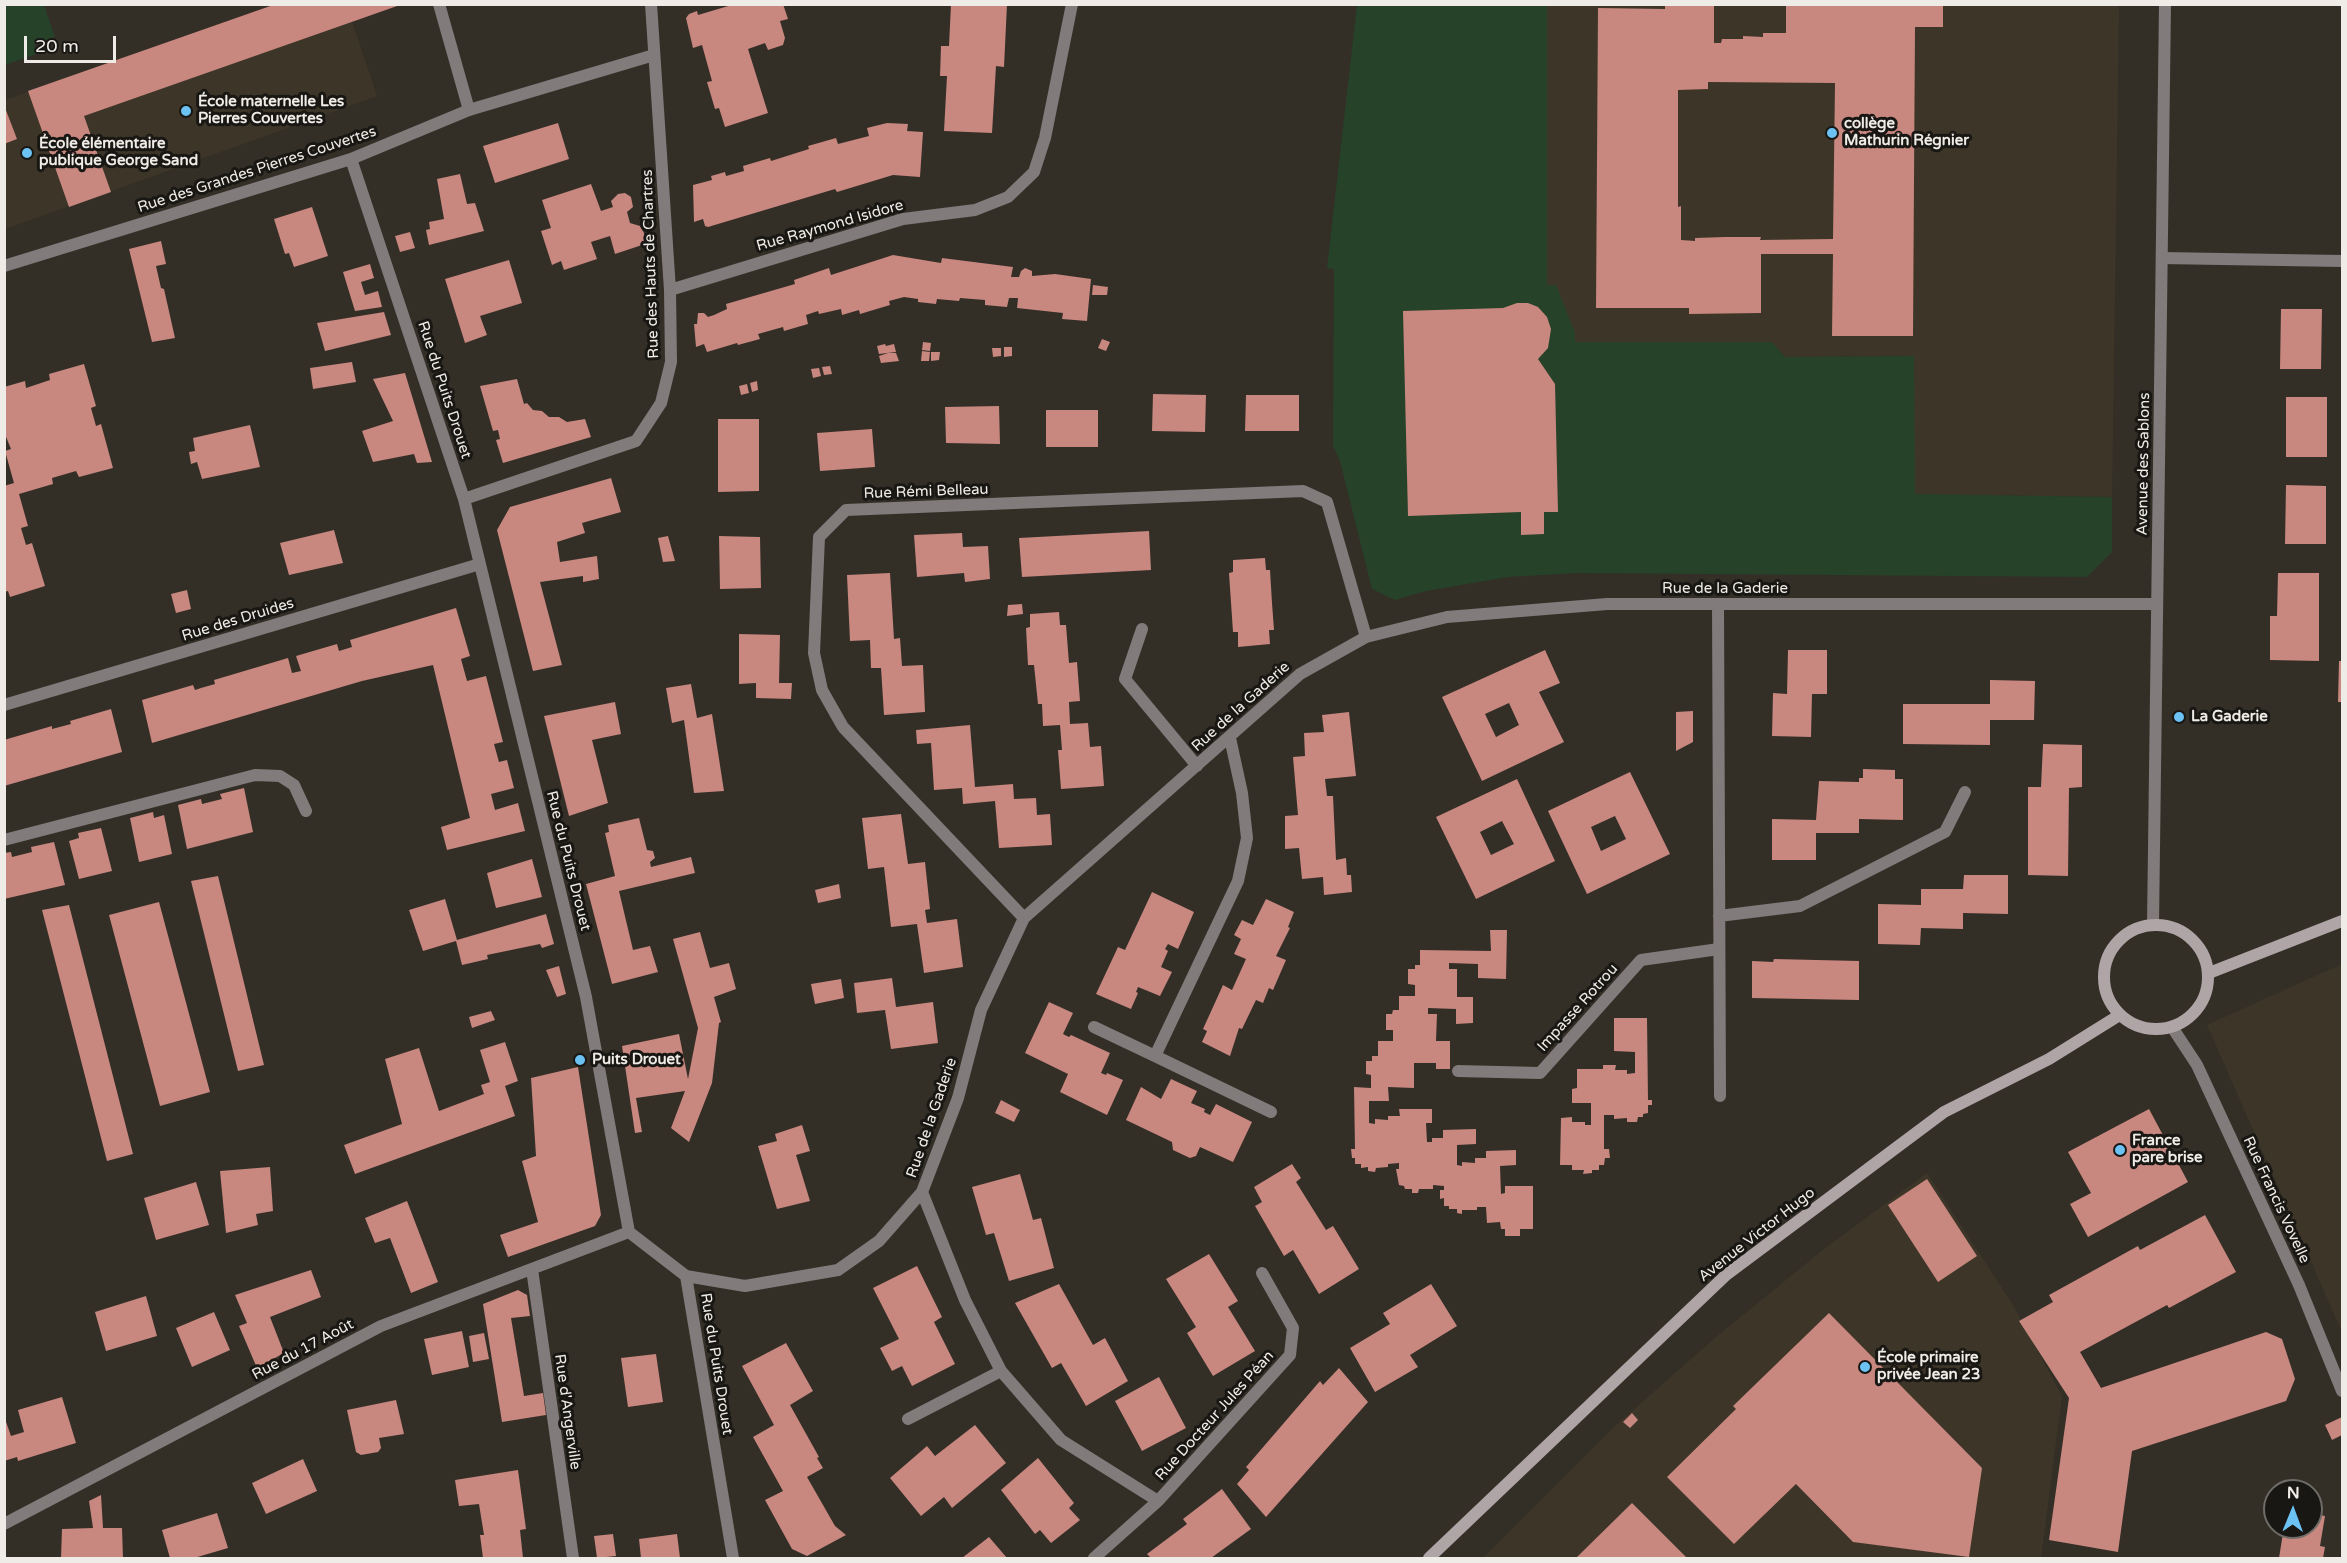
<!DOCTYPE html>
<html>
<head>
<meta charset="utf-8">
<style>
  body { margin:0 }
  #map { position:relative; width:2347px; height:1563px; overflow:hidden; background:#332f27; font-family:"Varela Round",sans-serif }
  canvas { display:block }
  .frame { position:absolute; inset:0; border:6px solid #efece7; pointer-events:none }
  .north { position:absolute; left:2263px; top:1479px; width:60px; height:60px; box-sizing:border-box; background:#191714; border:2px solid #6f6c68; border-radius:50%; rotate:1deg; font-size:16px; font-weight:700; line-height:24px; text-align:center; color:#efece7 }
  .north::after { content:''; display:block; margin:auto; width:21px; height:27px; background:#6cc2f3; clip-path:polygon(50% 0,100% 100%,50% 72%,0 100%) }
  .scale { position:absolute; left:24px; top:36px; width:92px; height:27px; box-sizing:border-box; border:3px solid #efece7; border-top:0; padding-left:8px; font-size:18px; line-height:21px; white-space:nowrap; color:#efece7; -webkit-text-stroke:4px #191714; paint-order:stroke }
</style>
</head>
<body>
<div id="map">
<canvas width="2347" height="1563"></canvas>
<div class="frame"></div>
<div class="north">N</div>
<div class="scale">20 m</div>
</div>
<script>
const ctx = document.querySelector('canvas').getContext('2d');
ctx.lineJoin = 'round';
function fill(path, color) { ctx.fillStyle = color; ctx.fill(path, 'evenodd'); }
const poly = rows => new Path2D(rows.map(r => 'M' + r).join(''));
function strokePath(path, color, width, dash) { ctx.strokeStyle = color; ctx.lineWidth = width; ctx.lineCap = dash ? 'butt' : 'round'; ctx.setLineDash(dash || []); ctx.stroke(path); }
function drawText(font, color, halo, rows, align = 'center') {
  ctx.font = font + ' "Varela Round",sans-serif'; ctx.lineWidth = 6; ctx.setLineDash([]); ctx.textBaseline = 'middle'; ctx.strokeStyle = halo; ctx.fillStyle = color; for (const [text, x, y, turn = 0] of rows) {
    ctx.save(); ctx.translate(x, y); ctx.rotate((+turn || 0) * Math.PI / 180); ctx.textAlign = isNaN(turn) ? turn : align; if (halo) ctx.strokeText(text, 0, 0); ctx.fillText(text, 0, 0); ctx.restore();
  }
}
const built = poly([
  [276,5,398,5,352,22,377,96,5,229,5,100],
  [1547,5,2119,5,2112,497,1914,494,1914,356,1785,357,1772,342,1574,342,1547,285],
  [2342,964,2342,1332,2207,1025],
  [1927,1173,2013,1305,2062,1396,2041,1558,1483,1558,1615,1426,1716,1337,1824,1249]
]);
const green = poly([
  [5,4,44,5,55,37,34,45,36,54,5,65],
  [1357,5,1547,5,1547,285,1556,285,1575,333,1575,342,1772,342,1785,357,1914,356,1915,494,2112,497,2112,552,2087,577,1577,573,1508,577,1426,591,1395,600,1372,589,1340,461,1333,446,1334,269,1327,268]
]);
const building = poly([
  [276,4,400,5,84,116,111,192,69,207,28,91],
  [735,4,783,4,788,19,780,21,785,38,783,45,768,50,765,43,748,49,768,113,725,127,719,108,715,109,707,82,712,81,702,45,693,48,686,18,689,14,697,11,698,15],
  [951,4,1007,4,1004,67,996,66,992,133,944,131,947,76,940,76,941,46,949,46],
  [1665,4,1714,4,1714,43,1721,43,1722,39,1743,39,1743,36,1763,37,1763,33,1786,33,1786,4,1943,4,1943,27,1915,27,1913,336,1832,336,1833,254,1761,254,1761,313,1689,314,1689,308,1596,308,1598,8,1665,9],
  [1708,82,1835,83,1833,239,1760,240,1761,237,1725,237,1695,238,1695,241,1681,240,1681,206,1678,207,1678,90,1708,89],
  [4,105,17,139,4,144],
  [558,123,569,159,495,183,483,146],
  [887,123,908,124,907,131,923,132,920,177,893,175,837,192,835,189,708,227,705,226,703,219,694,222,693,185,712,180,711,176,725,172,726,176,744,171,743,166,770,158,771,161,809,149,808,146,836,138,838,144,869,136,867,128],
  [460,174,467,204,475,203,484,231,429,245,426,230,430,229,429,222,444,219,437,179],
  [591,184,601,211,613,207,611,201,618,194,625,193,631,197,633,207,627,212,630,223,640,226,644,233,644,241,642,245,615,254,610,236,591,242,597,259,564,270,561,261,552,265,541,231,551,228,542,200],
  [312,207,328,256,294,267,289,253,285,254,274,219],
  [410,232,415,248,400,252,395,236],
  [161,241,166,264,156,266,161,288,164,289,175,338,152,342,129,249],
  [893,255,941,263,942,258,1013,267,1011,277,1019,277,1021,271,1025,268,1032,271,1032,276,1055,274,1091,279,1087,321,1062,319,1063,313,1017,308,1018,298,1009,298,1007,307,985,305,985,300,960,298,959,301,937,299,936,304,918,302,918,299,904,297,889,301,890,305,860,314,859,310,842,315,841,309,819,314,818,311,806,315,808,324,784,331,783,327,758,334,760,339,738,345,737,343,707,352,704,344,696,347,694,324,697,324,698,313,704,313,708,317,714,315,727,309,726,304,795,284,794,280,829,268,831,275],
  [509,260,522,303,480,316,487,335,465,343,445,279],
  [370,264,374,278,361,282,365,295,378,291,382,307,355,311,343,272],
  [1093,285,1108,287,1107,295,1092,295],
  [1517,303,1528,303,1538,307,1547,317,1551,329,1548,348,1538,359,1555,384,1558,512,1544,512,1544,534,1521,535,1521,512,1408,516,1403,311,1503,308],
  [2281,309,2322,309,2321,369,2280,369],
  [384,312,391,335,325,351,317,323],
  [1102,339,1110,342,1106,351,1098,348],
  [923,342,931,343,930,351,922,350],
  [885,344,886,346,894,344,896,352,879,354,877,346],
  [1004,347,1012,347,1012,356,1004,357],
  [992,348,1001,348,1001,356,993,357],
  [922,351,930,352,929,361,921,361],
  [931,352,940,352,939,360,931,361],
  [888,353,896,353,899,361,881,363,879,356],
  [352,362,356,382,313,389,310,368],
  [84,364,96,406,91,408,96,426,101,424,113,468,79,477,76,471,52,478,53,484,19,494,28,526,21,528,26,545,32,543,45,586,10,597,8,591,4,592,4,486,14,483,5,451,11,449,4,432,4,387,25,381,26,388,50,380,49,374],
  [830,366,832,374,824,375,822,367],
  [819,368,821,376,813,378,811,369],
  [405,373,432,462,417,463,414,454,373,462,362,431,393,421,373,379],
  [517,379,524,404,527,403,533,410,542,411,549,417,559,417,567,422,585,419,591,437,503,463,496,440,500,439,498,430,493,431,480,386],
  [757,381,758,390,752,392,750,383],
  [747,384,749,393,741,395,739,386],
  [1153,394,1206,395,1205,432,1152,431],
  [1246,395,1299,395,1299,431,1245,431],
  [2286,397,2327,397,2327,457,2286,457],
  [999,406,1000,444,946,443,945,407],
  [1046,410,1098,410,1098,447,1046,447],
  [718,419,759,419,759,491,718,492],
  [250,425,260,467,202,479,197,462,191,464,189,452,195,451,193,438],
  [872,429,875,467,820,471,817,433],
  [611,478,621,512,582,523,585,533,557,542,560,562,597,556,599,579,583,582,583,576,540,582,562,665,533,671,497,530,510,507],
  [2286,485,2326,486,2326,544,2285,544],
  [334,530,343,563,289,575,280,543],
  [1149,531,1151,570,1022,577,1019,538],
  [962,533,963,547,988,546,990,579,965,582,964,573,917,577,914,535],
  [668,536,675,561,663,562,658,538],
  [719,536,760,537,761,588,720,589],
  [1265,558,1266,570,1270,570,1272,603,1274,630,1269,630,1270,644,1238,647,1238,632,1233,632,1229,573,1233,572,1233,560],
  [890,573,894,639,900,638,902,666,923,665,925,712,884,715,881,668,871,668,870,640,850,641,847,575],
  [2278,573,2319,573,2319,661,2270,660,2270,616,2277,616],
  [187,590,191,609,176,613,171,594],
  [1022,604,1023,614,1007,616,1008,605],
  [456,608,470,656,461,659,467,681,486,676,503,742,494,744,499,762,507,760,514,788,491,794,495,810,518,803,525,831,447,850,441,827,470,818,433,665,362,681,152,743,142,700,193,685,195,690,201,688,215,684,214,680,288,658,292,673,301,671,296,656,337,644,339,651,352,647,350,640],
  [1059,612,1060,625,1066,625,1069,663,1077,662,1080,701,1069,702,1070,724,1088,723,1090,747,1101,746,1104,786,1061,789,1058,750,1062,750,1060,725,1043,726,1042,704,1038,704,1034,665,1028,665,1026,628,1030,627,1030,614],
  [739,634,780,635,779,683,792,683,791,699,756,698,756,683,739,684],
  [1545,650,1560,683,1539,692,1564,742,1482,781,1442,697],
  [1509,703,1519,725,1496,737,1485,714],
  [1788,650,1827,650,1827,694,1812,694,1811,737,1772,736,1773,693,1787,694],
  [2339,661,2342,661,2342,702,2338,702],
  [1990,680,2035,681,2034,720,1990,720,1990,745,1903,744,1903,704,1990,704],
  [691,684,697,718,712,714,724,791,694,793,684,720,672,723,666,688],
  [615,702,621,734,592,740,608,803,569,816,544,716],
  [111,709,122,752,4,786,4,740,52,726,52,729,71,724,70,721],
  [1693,711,1693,742,1676,751,1676,712],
  [1349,712,1356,776,1325,779,1327,796,1333,796,1336,860,1346,858,1347,875,1351,875,1352,892,1324,895,1323,877,1302,879,1299,848,1285,849,1285,816,1298,815,1293,757,1305,756,1304,733,1324,732,1322,715],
  [970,725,975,787,1013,784,1014,799,1036,798,1037,815,1050,814,1052,845,999,848,995,801,963,804,962,788,934,790,931,743,917,744,916,730],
  [2043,744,2082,745,2082,787,2069,788,2068,876,2028,875,2028,787,2041,787],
  [1863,769,1895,770,1895,779,1903,779,1903,820,1859,819,1859,833,1816,833,1816,860,1772,860,1772,819,1816,820,1819,781,1859,782,1859,778,1863,778],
  [1630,772,1670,854,1587,894,1548,811],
  [1615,816,1626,839,1601,851,1591,827],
  [1517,779,1555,861,1476,899,1436,817],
  [1502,821,1514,844,1491,855,1480,832],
  [244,788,253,832,187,849,178,805,201,799,202,804,222,799,220,794],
  [153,812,154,818,164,815,172,854,139,862,130,818],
  [901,814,908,864,925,862,930,909,925,910,927,923,957,919,963,967,924,973,917,924,891,927,884,867,868,869,862,818],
  [639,818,647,850,653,851,655,858,650,862,651,867,691,857,695,873,619,891,633,950,650,946,658,972,612,984,586,884,615,876,605,833,609,832,608,825],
  [101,828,112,871,79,879,69,841,79,838,78,833],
  [54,842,65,885,4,899,4,853,11,852,12,857,32,852,31,847],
  [532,859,542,897,496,908,487,873],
  [1964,875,2008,875,2008,914,1963,913,1963,929,1921,928,1920,945,1878,944,1878,904,1921,905,1921,889,1963,889],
  [218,876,264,1065,238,1071,191,881],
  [839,884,841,898,818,903,815,890],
  [1152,892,1194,912,1178,949,1168,944,1165,949,1168,951,1161,967,1172,972,1160,996,1138,987,1136,992,1138,993,1131,1009,1096,994,1118,947,1125,950],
  [445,899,457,940,546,914,554,944,542,948,540,944,487,955,488,959,462,965,456,941,423,951,409,910],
  [1266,899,1294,912,1288,927,1290,928,1276,956,1286,960,1273,990,1269,988,1263,1003,1256,1000,1242,1029,1239,1028,1230,1056,1202,1042,1207,1031,1203,1029,1223,985,1232,990,1246,959,1234,954,1241,939,1234,935,1242,920,1253,925],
  [159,902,210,1092,160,1106,109,915],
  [69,905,133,1154,107,1161,42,910],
  [1490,930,1507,930,1506,979,1478,978,1478,964,1449,963,1449,969,1457,969,1457,997,1473,997,1473,1023,1456,1024,1456,1009,1428,1008,1428,1014,1437,1014,1436,1041,1450,1041,1450,1069,1436,1069,1436,1063,1414,1063,1414,1088,1388,1087,1389,1101,1369,1101,1369,1123,1375,1124,1375,1119,1388,1120,1388,1116,1400,1116,1399,1109,1432,1109,1432,1123,1426,1123,1427,1142,1432,1142,1432,1138,1443,1138,1443,1130,1476,1129,1476,1144,1457,1145,1457,1165,1462,1166,1462,1162,1475,1163,1475,1158,1486,1158,1486,1151,1516,1150,1516,1165,1500,1166,1501,1194,1505,1193,1505,1186,1533,1186,1533,1229,1520,1229,1520,1236,1505,1236,1505,1229,1501,1229,1500,1222,1487,1223,1486,1207,1477,1207,1477,1210,1462,1210,1462,1214,1457,1213,1457,1209,1449,1209,1449,1206,1444,1206,1444,1198,1440,1199,1440,1190,1444,1190,1444,1186,1433,1185,1433,1189,1419,1189,1418,1193,1412,1193,1412,1189,1405,1189,1404,1186,1399,1185,1396,1169,1399,1169,1399,1163,1388,1164,1388,1167,1376,1168,1375,1172,1368,1171,1368,1167,1361,1168,1361,1164,1355,1164,1355,1158,1352,1158,1351,1149,1355,1149,1354,1087,1371,1088,1371,1075,1366,1074,1366,1061,1372,1061,1372,1056,1378,1056,1378,1041,1393,1041,1393,1030,1386,1030,1386,1014,1392,1014,1393,1010,1399,1010,1399,996,1415,996,1415,985,1408,984,1408,969,1415,969,1415,965,1420,965,1420,950,1491,951],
  [700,932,710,968,729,963,736,989,714,997,721,1022,719,1023,712,1083,689,1142,671,1128,685,1091,636,1098,642,1132,635,1133,622,1046,679,1034,688,1079,698,1028,673,939],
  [1774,959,1859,961,1859,1000,1752,998,1752,961,1773,962],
  [559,966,566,994,557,997,546,970],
  [892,978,896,1007,933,1002,938,1043,891,1049,885,1010,857,1013,854,983],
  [841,979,844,998,815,1004,811,984],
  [1049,1002,1073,1013,1063,1034,1069,1037,1071,1035,1110,1053,1101,1073,1106,1075,1107,1073,1123,1080,1107,1115,1060,1092,1068,1074,1025,1053],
  [491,1011,495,1020,472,1028,469,1017],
  [1614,1018,1647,1018,1648,1100,1652,1100,1652,1105,1648,1105,1648,1113,1643,1114,1643,1117,1638,1117,1637,1122,1627,1122,1627,1118,1614,1119,1614,1115,1604,1115,1604,1149,1609,1149,1610,1158,1605,1158,1604,1165,1599,1165,1599,1170,1592,1170,1592,1173,1583,1174,1584,1170,1572,1170,1572,1165,1560,1165,1561,1118,1572,1117,1572,1122,1585,1122,1585,1125,1591,1125,1591,1103,1572,1103,1572,1089,1577,1088,1577,1069,1603,1069,1603,1065,1616,1065,1615,1070,1627,1070,1627,1074,1635,1073,1635,1052,1614,1051],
  [505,1042,518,1081,505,1086,515,1116,355,1174,344,1145,402,1124,385,1059,419,1048,439,1111,484,1094,481,1085,490,1082,480,1050],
  [578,1067,601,1215,595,1226,508,1257,500,1235,538,1222,522,1161,536,1156,531,1078],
  [1171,1079,1197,1091,1191,1103,1205,1109,1204,1112,1210,1115,1216,1104,1252,1122,1233,1162,1200,1147,1196,1156,1190,1158,1173,1150,1172,1142,1126,1120,1141,1087,1161,1099],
  [1001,1100,1020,1110,1014,1122,995,1113],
  [2149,1109,2188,1182,2088,1237,2070,1204,2091,1193,2068,1152],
  [802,1125,810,1151,796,1155,810,1201,777,1209,758,1146,777,1141,775,1134],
  [1292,1164,1301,1178,1296,1182,1326,1230,1333,1226,1359,1269,1319,1294,1293,1250,1284,1256,1255,1206,1262,1202,1254,1187],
  [270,1167,273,1211,256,1214,258,1225,226,1233,220,1171],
  [1020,1174,1033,1220,1041,1218,1054,1268,1009,1281,994,1233,986,1235,972,1187],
  [1927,1179,1977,1256,1938,1282,1888,1205],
  [196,1182,209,1225,156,1240,144,1198],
  [407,1201,438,1282,411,1293,390,1238,375,1243,365,1218],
  [2205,1215,2236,1272,2169,1308,2167,1305,2080,1352,2101,1388,2266,1332,2282,1339,2295,1379,2286,1401,2132,1451,2118,1552,2049,1540,2069,1398,2019,1321,2053,1302,2049,1295,2138,1246,2140,1250],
  [1209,1254,1238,1301,1228,1307,1255,1351,1213,1376,1187,1333,1196,1327,1166,1279],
  [917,1266,942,1317,934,1322,955,1364,912,1386,902,1366,892,1371,880,1348,899,1339,873,1288],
  [311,1270,321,1297,270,1317,284,1353,257,1368,239,1326,247,1323,235,1295],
  [1059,1284,1093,1345,1105,1338,1128,1381,1086,1406,1061,1363,1052,1368,1015,1303],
  [1431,1284,1457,1326,1410,1355,1418,1367,1375,1392,1350,1348,1390,1324,1383,1313],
  [518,1290,527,1295,530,1316,511,1318,524,1396,543,1393,546,1415,502,1422,483,1304],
  [146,1296,157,1336,106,1351,95,1312],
  [214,1312,230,1350,192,1367,176,1328],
  [1829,1313,1982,1468,1969,1557,1853,1542,1796,1484,1734,1544,1667,1477,1736,1409,1733,1406],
  [462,1331,469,1367,432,1375,424,1339],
  [484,1333,489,1359,473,1362,469,1336],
  [786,1343,813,1391,790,1405,819,1457,817,1458,823,1468,807,1477,835,1526,846,1535,807,1556,792,1549,765,1500,783,1491,753,1437,774,1425,742,1366],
  [656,1354,663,1402,628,1407,621,1358],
  [1339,1368,1368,1402,1266,1517,1237,1484,1249,1470,1246,1467,1320,1381,1323,1385],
  [1159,1377,1186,1428,1142,1451,1115,1401],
  [62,1397,76,1443,18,1461,17,1457,4,1461,4,1416,11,1436,24,1432,18,1410],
  [396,1400,404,1434,379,1438,381,1448,378,1452,361,1455,356,1452,347,1410],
  [1632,1413,1638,1420,1630,1428,1623,1422],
  [2342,1417,2342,1435,2332,1440,2325,1425],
  [975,1425,1006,1463,952,1508,944,1497,921,1516,890,1478,927,1446,935,1456],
  [1038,1458,1074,1503,1069,1508,1080,1520,1051,1543,1040,1530,1035,1534,1001,1490],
  [303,1459,317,1491,266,1514,252,1483],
  [518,1470,526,1529,520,1530,523,1558,483,1558,480,1535,484,1535,479,1504,459,1506,455,1480],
  [1222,1489,1251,1529,1211,1558,1151,1558,1147,1554,1187,1524,1183,1519],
  [101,1495,103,1528,122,1528,123,1558,61,1558,62,1529,93,1528,89,1501],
  [1632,1503,1687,1558,1576,1558],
  [217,1513,228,1548,194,1558,170,1558,162,1530],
  [2311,1513,2325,1516,2320,1546,2325,1547,2323,1558,2279,1558,2284,1527,2311,1527],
  [613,1534,616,1556,597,1558,594,1536],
  [677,1534,680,1558,641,1558,639,1539],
  [989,1537,1007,1558,962,1558]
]);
const service = poly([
  [4,840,255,775,280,776,294,785,306,811]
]);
const pedestrian = poly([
  [439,4,469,110]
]);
const minor = poly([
  [351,159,464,499,586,997,629,1232,686,1276,733,1558],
  [2162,258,2342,261],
  [4,266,351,159,469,110,654,55],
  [670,290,903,219,975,210,1008,197,1034,172,1045,138,1072,4],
  [464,499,636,441,661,403,671,362,670,290,651,4],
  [1718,604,1720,1096],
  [1142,629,1125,679,1197,766],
  [4,705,480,564],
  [1230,738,1242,793,1247,838,1238,881,1155,1056,1271,1112],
  [1719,916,1800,906,1945,832,1965,792],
  [1024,918,843,727,822,690,814,653,819,537,846,510,1303,491,1327,502,1366,637],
  [1094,1027,1155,1056],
  [2172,1027,2197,1065,2299,1285,2342,1391],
  [1458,1071,1540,1073,1641,960,1719,949],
  [922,1192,965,1300,1001,1371,1061,1440,1158,1501],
  [532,1269,573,1558],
  [686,1276,745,1286,838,1270,879,1241,922,1192,958,1098,981,1010,1024,918,1300,674,1366,637,1447,617,1607,604,2157,604],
  [908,1419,1001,1371],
  [4,1524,381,1326,629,1232],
  [1094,1558,1158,1501,1290,1355,1293,1328,1262,1273]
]);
const tertiary = poly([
  [2153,924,2165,4]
]);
const secondary = poly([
  '2104 977a52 52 0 1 1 104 0a52 52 0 1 1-104 0Z',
  [2209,973,2342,921],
  [1429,1558,1726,1275,1944,1112,2049,1059,2118,1016]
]);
const markers = [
  [186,111,6,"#6cc2f3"],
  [1832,133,6,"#6cc2f3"],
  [27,153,6,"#6cc2f3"],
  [2179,717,6,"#6cc2f3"],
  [580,1060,6,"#6cc2f3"],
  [2120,1150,6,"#6cc2f3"],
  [1865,1367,6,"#6cc2f3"]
];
const poiNames = [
  ["École maternelle Les",198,102],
  ["Pierres Couvertes",198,119],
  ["collège",1844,124],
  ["Mathurin Régnier",1844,141],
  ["École élémentaire",39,144],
  ["publique George Sand",39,161],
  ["La Gaderie",2191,717],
  ["Puits Drouet",592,1060],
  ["France",2132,1141],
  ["pare brise",2132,1158],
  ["École primaire",1877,1358],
  ["privée Jean 23",1877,1375]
];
const streetNames = [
  ["Rue des Grandes Pierres Couvertes",257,170,-18],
  ["Rue Raymond Isidore",830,226,-16],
  ["Rue des Hauts de Chartres",651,264,-92],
  ["Rue du Puits Drouet",444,390,72],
  ["Avenue des Sablons",2144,464,-89],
  ["Rue Rémi Belleau",926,492,-2],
  ["Rue de la Gaderie",1725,589],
  ["Rue des Druides",238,620,-17],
  ["Rue de la Gaderie",1241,707,-42],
  ["Rue du Puits Drouet",568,861,76],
  ["Impasse Rotrou",1578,1008,-48],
  ["Rue de la Gaderie",932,1118,-71],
  ["Rue Francis Vovelle",2276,1200,65],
  ["Avenue Victor Hugo",1757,1235,-38],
  ["Rue du 17 Août",303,1350,-28],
  ["Rue du Puits Drouet",716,1364,81],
  ["Rue d'Angerville",567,1412,82],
  ["Rue Docteur Jules Péan",1215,1416,-48]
];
fill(built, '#3d3628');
fill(green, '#264229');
fill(building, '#c8877f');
strokePath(service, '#817b7b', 12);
strokePath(pedestrian, '#817b7b', 12);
strokePath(minor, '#817b7b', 12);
strokePath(tertiary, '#817b7b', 12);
strokePath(secondary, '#afa5a6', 12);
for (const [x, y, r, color] of markers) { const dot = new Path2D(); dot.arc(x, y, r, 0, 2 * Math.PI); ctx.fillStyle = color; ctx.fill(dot); strokePath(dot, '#191714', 2); }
drawText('bold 15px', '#efece7', '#191714', poiNames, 'left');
drawText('15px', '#efece7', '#191714', streetNames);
</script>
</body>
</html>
